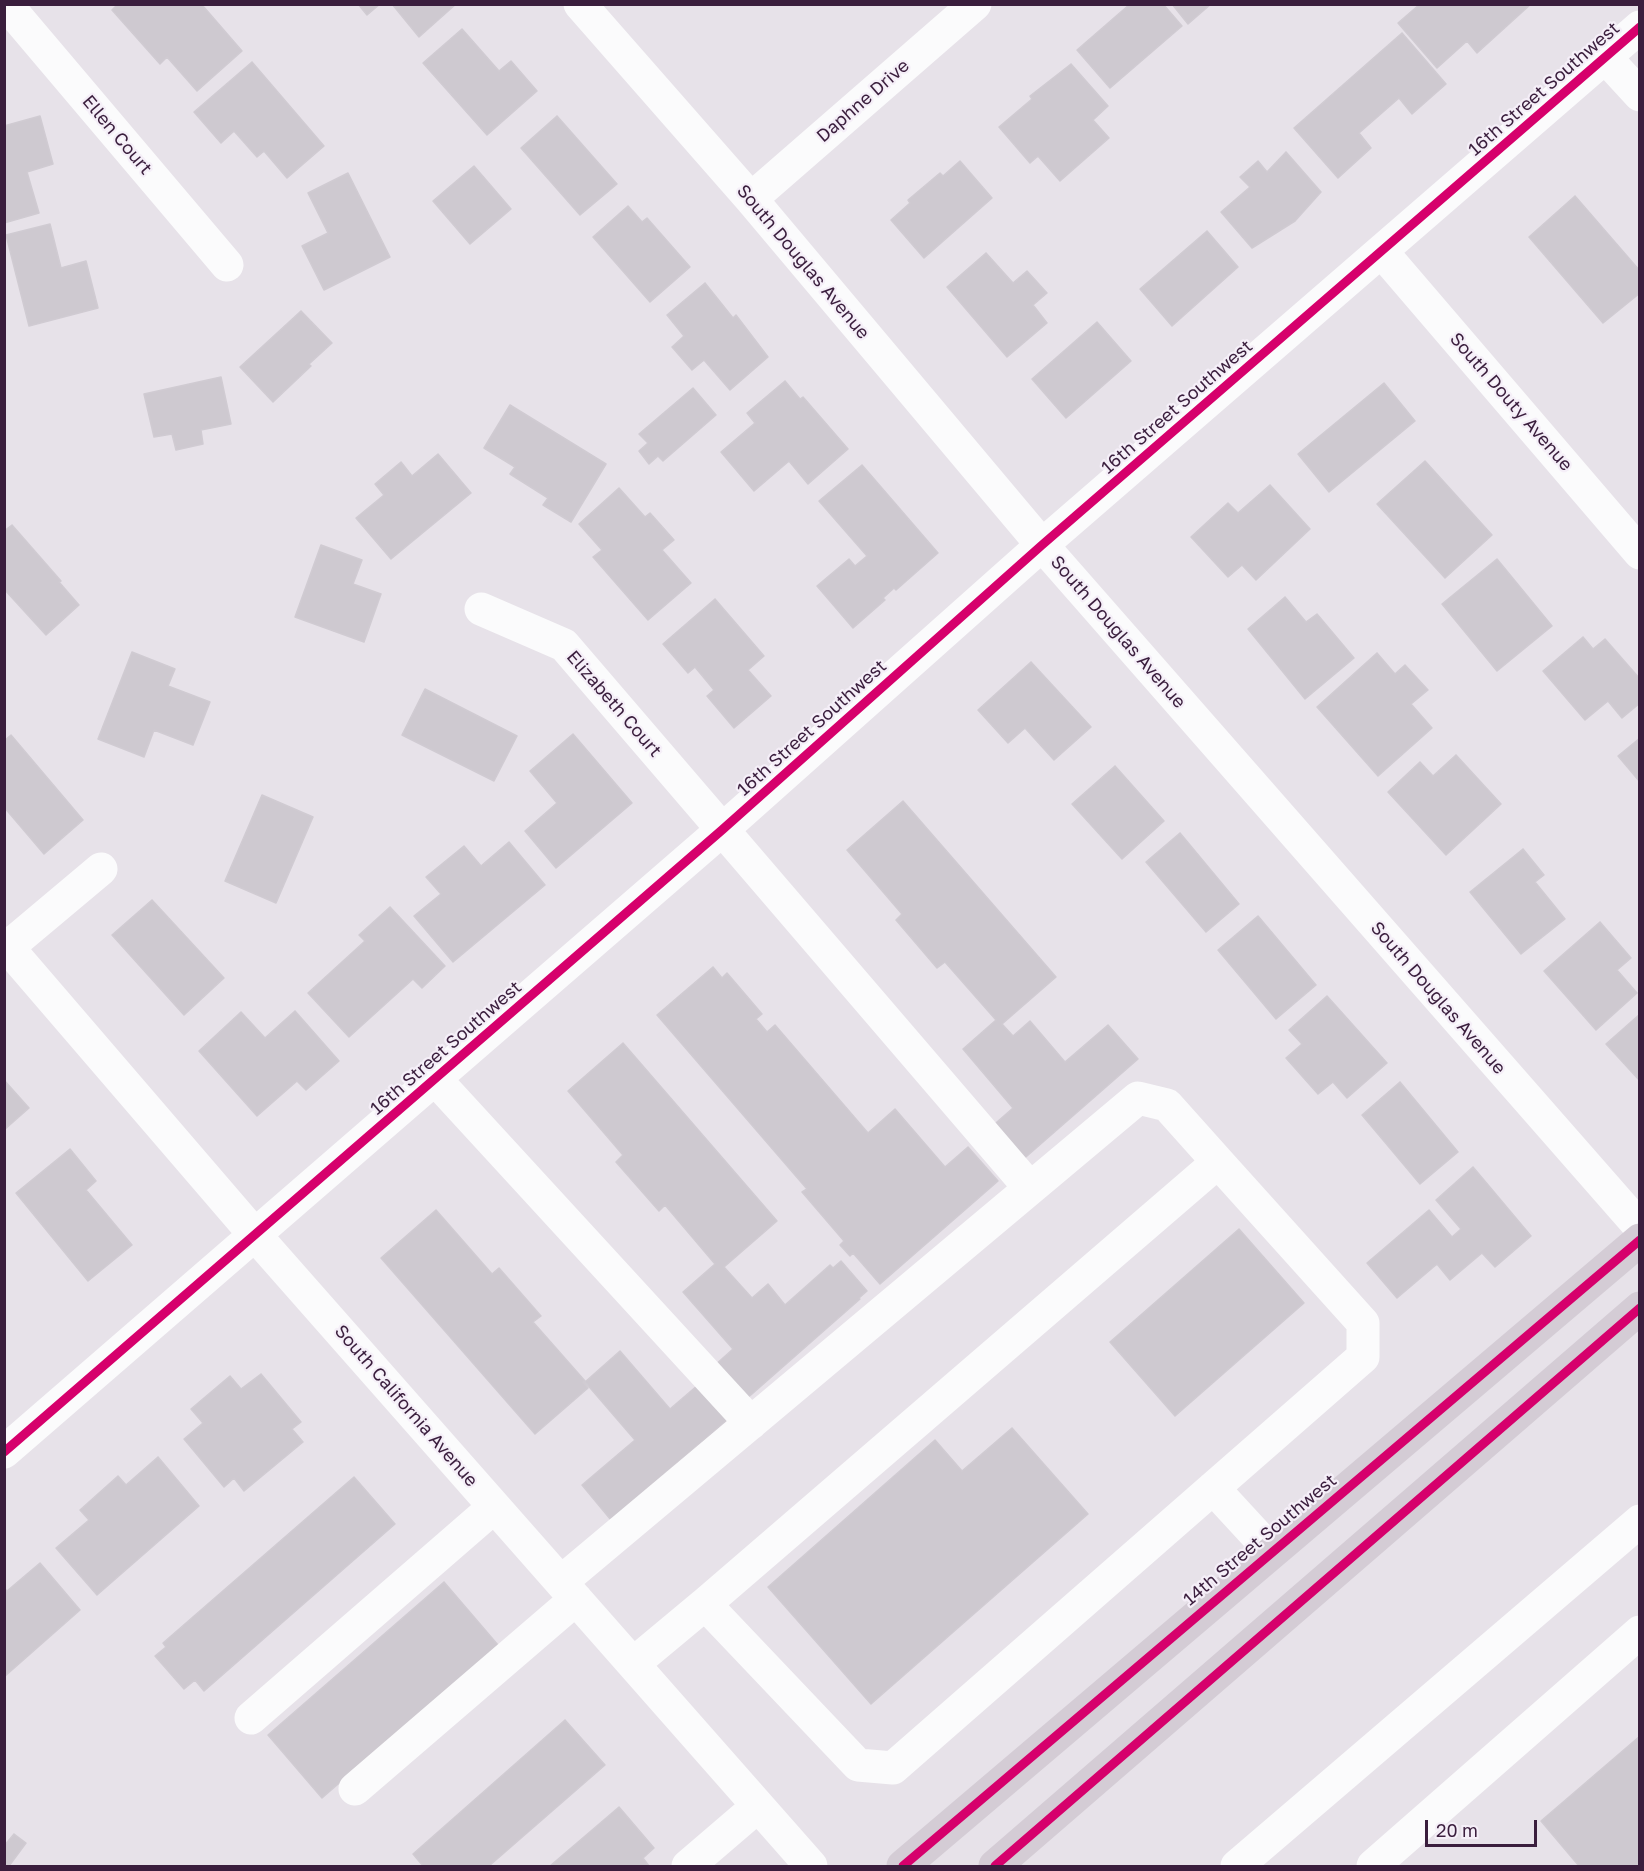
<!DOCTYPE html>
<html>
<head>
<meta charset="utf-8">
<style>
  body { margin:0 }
  #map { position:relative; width:1644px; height:1871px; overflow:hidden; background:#e7e2e9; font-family:"Golos Text",sans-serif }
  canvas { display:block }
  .frame { position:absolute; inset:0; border:6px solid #3a1e3d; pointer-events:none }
  .scale { position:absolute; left:1425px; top:1820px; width:112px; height:27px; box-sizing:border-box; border:3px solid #3a1e3d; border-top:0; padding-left:8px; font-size:18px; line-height:21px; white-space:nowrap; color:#3a1e3d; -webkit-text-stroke:4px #f5eff8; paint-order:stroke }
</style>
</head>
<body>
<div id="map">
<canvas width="1644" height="1871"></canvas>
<div class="frame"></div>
<div class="scale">20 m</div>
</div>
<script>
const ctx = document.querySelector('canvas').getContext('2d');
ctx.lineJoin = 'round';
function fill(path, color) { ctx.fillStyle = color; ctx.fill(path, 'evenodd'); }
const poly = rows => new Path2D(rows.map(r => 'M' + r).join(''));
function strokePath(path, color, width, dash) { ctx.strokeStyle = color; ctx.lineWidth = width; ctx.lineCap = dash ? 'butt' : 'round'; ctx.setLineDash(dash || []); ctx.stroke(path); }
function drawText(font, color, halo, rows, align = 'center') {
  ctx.font = font + ' "Golos Text",sans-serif'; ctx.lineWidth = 4.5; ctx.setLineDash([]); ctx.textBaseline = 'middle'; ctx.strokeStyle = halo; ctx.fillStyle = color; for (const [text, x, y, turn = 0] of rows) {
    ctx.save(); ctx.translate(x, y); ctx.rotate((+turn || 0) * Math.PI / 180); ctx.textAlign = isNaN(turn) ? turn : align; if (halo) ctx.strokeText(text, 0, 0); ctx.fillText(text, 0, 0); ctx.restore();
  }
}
const building = poly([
  [118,4,205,4,203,6,242,51,197,91,167,57,160,64,112,10,118,4],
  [358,4,380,4,367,15,358,4],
  [392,4,456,4,419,37,392,4],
  [1130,4,1163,4,1182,26,1110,88,1077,50,1130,4],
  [1172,4,1211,4,1188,24,1172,4],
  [1420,4,1531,4,1477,53,1467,41,1437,68,1398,23,1420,4],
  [462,29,499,71,511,61,537,91,487,135,423,63,462,29],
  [1402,33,1446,84,1412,114,1399,98,1359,133,1371,148,1338,178,1294,128,1402,33],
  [252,62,324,146,287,178,264,151,257,157,234,131,221,143,194,112,252,62],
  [1071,64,1108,106,1093,120,1109,138,1060,181,1038,156,1030,163,999,127,1032,99,1030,96,1071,64],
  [40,116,53,164,27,172,39,213,4,223,4,126,40,116],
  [557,116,617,184,580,215,521,148,557,116],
  [1286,152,1321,192,1295,221,1252,248,1221,212,1250,187,1240,177,1258,161,1267,172,1286,152],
  [960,161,992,198,924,258,891,220,910,203,908,200,940,173,943,176,960,161],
  [474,166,511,209,470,244,433,201,474,166],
  [348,173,390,257,324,290,302,246,328,233,308,193,348,173],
  [1575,196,1640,271,1640,293,1603,323,1529,237,1575,196],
  [628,206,642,222,647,218,690,267,650,302,593,237,628,206],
  [50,224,61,268,86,261,98,308,29,326,6,235,50,224],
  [1207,231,1238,267,1172,326,1140,289,1207,231],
  [986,253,1013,283,1027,271,1047,293,1033,305,1047,323,1007,357,947,287,986,253],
  [705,283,733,318,736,315,768,357,730,390,704,360,692,370,672,347,684,336,667,315,705,283],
  [301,311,332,343,309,364,311,366,273,402,240,367,301,311],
  [1097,322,1131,361,1066,418,1032,379,1097,322],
  [221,377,231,424,201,430,203,444,176,450,172,434,154,437,144,394,221,377],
  [785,381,800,399,803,397,848,449,808,484,789,461,754,491,721,452,755,423,747,413,785,381],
  [1384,383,1415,421,1329,492,1298,454,1384,383],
  [693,388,716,415,663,461,658,456,649,464,639,451,648,443,639,434,693,388],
  [510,405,606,464,571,522,543,505,548,498,510,474,515,467,484,448,510,405],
  [438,454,471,493,391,559,356,518,384,495,375,484,401,462,412,476,438,454],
  [1425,461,1492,535,1445,578,1377,504,1425,461],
  [862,465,938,553,896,590,894,588,883,598,885,600,853,628,817,586,849,559,855,566,867,556,819,501,862,465],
  [1270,485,1310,529,1256,580,1242,565,1228,577,1191,537,1228,503,1238,513,1270,485],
  [619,488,645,517,650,513,674,540,662,550,691,583,648,620,593,557,602,550,579,524,619,488],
  [12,525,61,581,59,582,79,605,46,635,4,589,4,531,12,525],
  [321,545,362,560,353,584,381,594,364,642,295,617,321,545],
  [1497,559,1552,626,1497,671,1442,604,1497,559],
  [1285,597,1306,622,1317,614,1354,658,1305,699,1248,629,1285,597],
  [715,599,764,656,748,670,771,696,734,728,707,696,714,690,695,667,688,673,663,644,715,599],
  [1583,637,1593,649,1605,639,1640,679,1640,703,1622,718,1608,701,1585,720,1543,671,1583,637],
  [132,652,175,669,168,686,210,702,193,745,154,730,144,757,98,739,132,652],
  [1377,653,1395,674,1405,665,1428,690,1411,704,1432,728,1378,776,1317,707,1377,653],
  [1031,662,1091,727,1054,760,1025,728,1008,743,978,710,1031,662],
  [425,689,517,736,494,781,402,735,425,689],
  [573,734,632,803,556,868,525,831,557,803,530,771,573,734],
  [11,735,83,820,44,854,4,807,4,741,11,735],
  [1640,738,1640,782,1618,756,1640,738],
  [1456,755,1501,804,1446,855,1388,792,1420,762,1433,776,1456,755],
  [1115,766,1164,821,1122,859,1072,804,1115,766],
  [262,795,313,817,276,903,225,881,262,795],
  [903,801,1056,977,1002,1024,1013,1036,1030,1021,1065,1062,1108,1025,1138,1059,1019,1163,989,1129,1013,1108,963,1049,996,1020,945,962,937,968,896,920,902,914,847,850,903,801],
  [1180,833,1239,904,1206,932,1146,862,1180,833],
  [509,842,545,885,453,962,414,916,441,894,426,877,464,846,481,866,509,842],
  [1523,849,1544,875,1535,882,1565,919,1521,954,1470,892,1523,849],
  [152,900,224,978,184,1015,112,935,152,900],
  [390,907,445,966,422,988,413,979,349,1037,308,993,365,941,359,935,390,907],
  [1258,916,1316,985,1276,1019,1218,950,1258,916],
  [1600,922,1631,958,1617,970,1637,993,1596,1030,1544,971,1600,922],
  [713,967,722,978,727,973,762,1014,756,1019,767,1032,775,1025,868,1133,895,1109,945,1167,968,1147,998,1181,880,1284,853,1253,850,1256,840,1245,844,1241,802,1192,807,1189,657,1015,713,967],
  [1327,996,1387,1063,1347,1098,1333,1082,1318,1094,1286,1058,1302,1044,1289,1030,1327,996],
  [295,1011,339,1061,306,1090,297,1081,257,1116,199,1051,241,1012,265,1038,295,1011],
  [1640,1014,1640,1081,1606,1044,1640,1014],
  [623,1043,777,1221,724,1267,752,1298,768,1284,785,1305,830,1265,833,1268,841,1261,867,1291,859,1298,860,1299,744,1401,714,1366,733,1349,683,1292,715,1264,665,1205,659,1211,616,1162,623,1155,568,1091,623,1043],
  [4,1080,29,1108,4,1130,4,1080],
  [1400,1082,1458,1152,1420,1184,1362,1115,1400,1082],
  [70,1149,96,1181,86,1190,132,1245,88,1281,16,1193,70,1149],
  [1473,1167,1531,1236,1495,1267,1482,1253,1450,1280,1437,1264,1397,1298,1367,1263,1429,1210,1452,1237,1461,1229,1436,1200,1473,1167],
  [436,1210,492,1274,499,1268,541,1316,533,1322,585,1381,583,1382,588,1388,535,1434,381,1258,436,1210],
  [1239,1229,1304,1303,1175,1416,1110,1342,1239,1229],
  [620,1351,670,1409,698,1385,728,1419,611,1520,582,1485,635,1440,585,1382,620,1351],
  [261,1374,301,1422,292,1429,303,1442,244,1491,234,1478,224,1487,184,1439,203,1423,191,1409,230,1376,241,1389,261,1374],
  [1012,1428,1088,1514,871,1704,768,1587,935,1440,962,1471,1012,1428],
  [158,1457,199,1506,97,1595,56,1548,89,1520,80,1510,118,1476,126,1485,158,1457],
  [354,1477,395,1524,204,1691,195,1680,184,1689,155,1656,166,1647,163,1643,354,1477],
  [40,1563,80,1610,4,1677,4,1588,7,1591,40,1563],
  [444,1582,498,1645,322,1798,268,1735,444,1582],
  [565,1720,605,1765,489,1866,423,1866,413,1854,565,1720],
  [1640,1736,1640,1866,1579,1866,1541,1821,1640,1736],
  [619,1807,654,1848,643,1858,649,1866,550,1866,619,1807],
  [14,1834,26,1843,9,1866,4,1866,4,1846,14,1834]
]);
const minor = poly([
  [6,4,227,265],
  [580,4,751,199,1042,545,1640,1227],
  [1605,57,1640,95],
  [751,199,975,4],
  [1382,252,1640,553],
  [481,609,564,645,1030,1188],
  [4,943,255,1235,811,1866],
  [8,947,101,869],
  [435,1079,751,1423],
  [4,1452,722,830,1042,545,1640,27],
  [1213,1488,1272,1552],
  [561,1582,1138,1098,1167,1105,1218,1162,1363,1323,1363,1357,893,1768,858,1765,705,1604,1218,1162],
  [633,1664,705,1604],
  [251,1718,494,1507],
  [355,1789,576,1599],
  [688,1866,758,1806],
  [1237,1866,1640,1521],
  [1373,1866,1640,1632]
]);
const major = poly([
  [903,1866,1640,1240],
  [995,1866,1640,1308]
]);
const cycleway = poly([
  [4,1452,722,830,1042,545,1640,27],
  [903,1866,1640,1240],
  [995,1866,1640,1308]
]);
const streetNames = [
  ["16th Street Southwest",1544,89,-41],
  ["Daphne Drive",863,101,-41],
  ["Ellen Court",117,135,50],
  ["South Douglas Avenue",803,262,50],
  ["South Douty Avenue",1511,402,49],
  ["16th Street Southwest",1177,407,-41],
  ["South Douglas Avenue",1118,632,49],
  ["Elizabeth Court",614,704,49],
  ["16th Street Southwest",812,728,-42],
  ["South Douglas Avenue",1438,998,49],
  ["16th Street Southwest",446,1048,-41],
  ["South California Avenue",406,1406,49],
  ["14th Street Southwest",1260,1540,-40]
];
fill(building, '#cec9d0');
strokePath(building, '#d0cbd2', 1.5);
strokePath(minor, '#fbfbfc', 33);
strokePath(major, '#d4ccd5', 33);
strokePath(cycleway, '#d6006c', 9);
drawText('18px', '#3a1e3d', '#f5eff8', streetNames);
</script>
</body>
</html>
